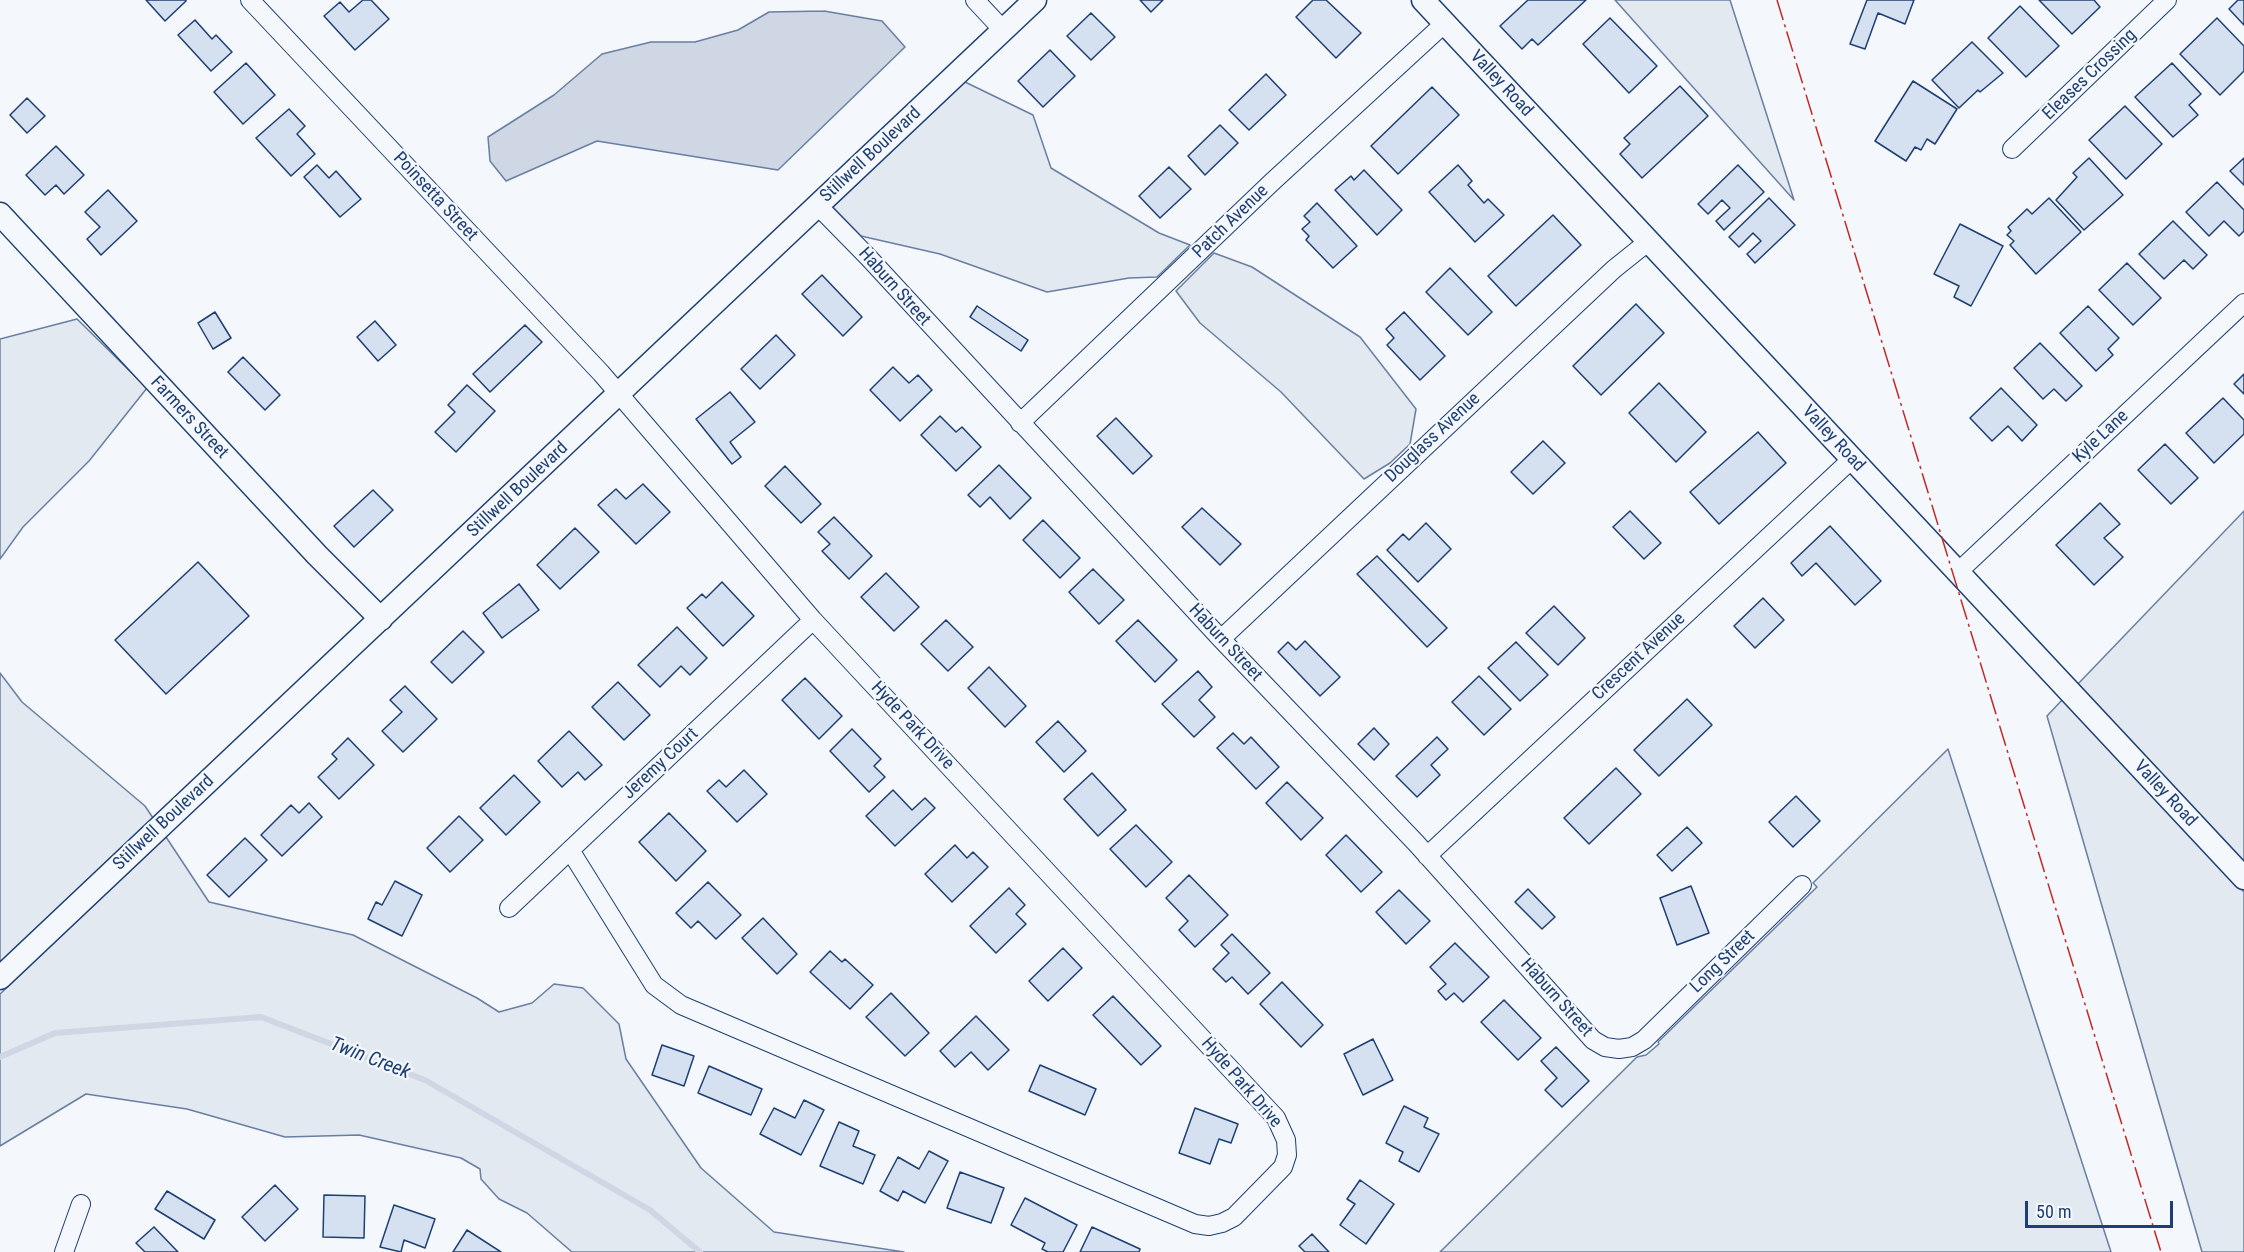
<!DOCTYPE html>
<html>
<head>
<meta charset="utf-8">
<style>
  body { margin:0 }
  #map { position:relative; width:2244px; height:1252px; overflow:hidden; background:#f4f7fb; font-family:"Roboto Condensed",sans-serif }
  canvas { display:block }
  .scale { position:absolute; left:2025px; top:1201px; width:148px; height:27px; box-sizing:border-box; border:3px solid #1d3f73; border-top:0; padding-left:8px; font-size:18px; line-height:21px; white-space:nowrap; color:#1d3f73; -webkit-text-stroke:4px #f4f7fb; paint-order:stroke }
</style>
</head>
<body>
<div id="map">
<canvas width="2244" height="1252"></canvas>
<div class="scale">50 m</div>
</div>
<script>
const ctx = document.querySelector('canvas').getContext('2d');
ctx.lineJoin = 'round';
function fill(path, color) { ctx.fillStyle = color; ctx.fill(path, 'evenodd'); }
const poly = rows => new Path2D(rows.map(r => 'M' + r).join(''));
function strokePath(path, color, width, dash) { ctx.strokeStyle = color; ctx.lineWidth = width; ctx.lineCap = dash ? 'butt' : 'round'; ctx.setLineDash(dash || []); ctx.stroke(path); }
function drawText(font, color, halo, rows, align = 'center') {
  ctx.font = font + ' "Roboto Condensed",sans-serif'; ctx.lineWidth = 4.5; ctx.setLineDash([]); ctx.textBaseline = 'middle'; ctx.strokeStyle = halo; ctx.fillStyle = color; for (const [text, x, y, turn = 0] of rows) {
    ctx.save(); ctx.translate(x, y); ctx.rotate((+turn || 0) * Math.PI / 180); ctx.textAlign = isNaN(turn) ? turn : align; if (halo) ctx.strokeText(text, 0, 0); ctx.fillText(text, 0, 0); ctx.restore();
  }
}
const green = poly([
  [1615,0,1730,0,1794,200,1615,0],
  [965,82,1033,115,1051,168,1159,233,1190,245,1157,277,1129,278,1047,292,940,254,861,236,833,207,965,82],
  [1214,253,1252,267,1360,337,1416,409,1410,444,1390,463,1364,479,1281,392,1200,323,1176,291,1214,253],
  [77,319,147,388,89,461,23,527,0,559,0,339,77,319],
  [2244,511,2244,863,2077,685,2244,511],
  [0,673,22,702,145,806,153,818,0,962,0,673],
  [2063,699,2244,892,2244,1252,2202,1252,2047,716,2063,699],
  [1948,749,2111,1252,1440,1252,1637,1057,1646,1055,1659,1044,1658,1042,1817,887,1813,883,1948,749],
  [166,837,209,902,353,935,477,998,499,1012,532,1003,554,984,583,988,619,1024,626,1059,701,1168,774,1232,904,1252,572,1252,527,1213,499,1199,481,1179,480,1169,461,1158,359,1135,285,1137,187,1109,86,1094,0,1146,0,994,166,837]
]);
const water = poly([
  [824,11,882,21,905,47,778,170,597,141,506,181,490,161,488,137,554,95,602,54,651,42,695,42,738,30,769,12,824,11]
]);
const stream = poly([
  [0,1057,55,1033,261,1017,425,1080,650,1210,700,1252]
]);
const building = poly([
  [146,0,186,0,186,1,165,21,146,0],
  [363,0,371,0,389,19,355,50,324,16,340,2,349,12,363,0],
  [1140,0,1163,0,1151,12,1140,0],
  [1313,0,1326,0,1361,33,1336,58,1296,17,1313,0],
  [1528,0,1586,0,1538,45,1532,39,1522,49,1500,26,1528,0],
  [1867,0,1914,0,1905,24,1878,13,1865,49,1850,44,1867,0],
  [2039,0,2094,0,2100,7,2072,34,2039,0],
  [2238,0,2244,0,2244,25,2229,9,2238,0],
  [2020,6,2059,46,2026,77,1988,38,2020,6],
  [1091,13,1115,37,1091,60,1067,36,1091,13],
  [1610,18,1657,66,1629,93,1583,44,1610,18],
  [2217,18,2244,46,2244,71,2220,95,2180,54,2217,18],
  [195,20,212,39,216,35,232,52,211,71,178,35,195,20],
  [1972,42,2003,73,1980,92,1978,90,1959,108,1932,80,1972,42],
  [1050,50,1075,76,1043,107,1018,81,1050,50],
  [246,63,275,95,243,124,214,92,246,63],
  [2172,63,2201,94,2189,105,2198,115,2173,137,2135,97,2172,63],
  [1266,74,1286,95,1249,130,1229,110,1266,74],
  [1913,81,1957,109,1935,144,1927,139,1921,150,1915,147,1906,161,1875,141,1913,81],
  [1680,86,1708,116,1642,178,1620,154,1630,144,1624,138,1680,86],
  [1432,87,1459,115,1398,174,1371,146,1432,87],
  [27,98,45,116,27,133,10,115,27,98],
  [2125,106,2162,144,2126,179,2089,140,2125,106],
  [289,109,305,126,297,134,315,154,291,176,256,138,289,109],
  [1220,125,1238,143,1205,175,1188,156,1220,125],
  [56,146,84,175,64,194,56,185,45,195,26,175,56,146],
  [2089,158,2123,195,2084,230,2056,200,2077,177,2073,173,2089,158],
  [2244,158,2244,185,2230,171,2244,158],
  [317,165,329,178,336,171,361,199,340,217,304,177,317,165],
  [1458,165,1472,181,1468,185,1484,203,1488,199,1504,215,1475,242,1429,192,1458,165],
  [1738,165,1764,192,1724,230,1716,221,1730,208,1722,200,1708,214,1698,204,1738,165],
  [1169,167,1191,189,1160,218,1139,196,1169,167],
  [1364,170,1402,210,1377,235,1335,190,1351,176,1354,180,1364,170],
  [2217,182,2244,210,2244,231,2239,236,2224,221,2209,236,2186,212,2217,182],
  [108,190,137,221,101,255,87,239,100,227,85,212,108,190],
  [1769,198,1795,225,1755,263,1747,254,1761,241,1753,233,1739,247,1729,237,1769,198],
  [2049,198,2081,232,2036,274,2010,245,2014,241,2007,235,2011,231,2008,227,2027,209,2032,214,2049,198],
  [1317,203,1357,246,1333,268,1306,240,1309,236,1302,229,1310,222,1304,216,1317,203],
  [1553,215,1581,245,1516,306,1488,276,1553,215],
  [2173,221,2207,255,2193,269,2184,260,2164,279,2139,254,2173,221],
  [1960,224,2003,246,1971,306,1954,297,1959,286,1934,274,1960,224],
  [2127,263,2161,298,2133,325,2099,290,2127,263],
  [1450,268,1492,312,1468,335,1426,292,1450,268],
  [822,275,862,317,843,336,802,294,822,275],
  [1636,304,1664,333,1601,395,1573,366,1636,304],
  [977,306,1028,340,1021,351,970,317,977,306],
  [2088,306,2119,338,2108,349,2113,355,2096,371,2060,333,2088,306],
  [215,312,231,338,213,349,198,323,215,312],
  [1404,312,1445,356,1420,380,1387,345,1394,338,1386,329,1404,312],
  [375,321,396,345,378,361,357,337,375,321],
  [525,325,542,342,490,392,473,374,525,325],
  [776,335,795,355,760,389,741,369,776,335],
  [2040,343,2082,386,2066,401,2054,389,2043,399,2014,368,2040,343],
  [243,357,280,395,265,410,228,372,243,357],
  [893,367,909,383,918,375,932,390,900,421,870,390,893,367],
  [2244,374,2244,394,2234,384,2244,374],
  [1659,383,1706,432,1676,462,1629,413,1659,383],
  [467,385,495,411,456,452,435,432,455,412,448,405,467,385],
  [2001,388,2037,425,2022,441,2008,426,1992,441,1970,418,2001,388],
  [730,392,755,422,730,442,741,457,732,464,696,419,730,392],
  [2223,398,2244,420,2244,434,2214,463,2186,433,2223,398],
  [940,416,956,432,962,427,981,447,956,471,921,435,940,416],
  [1116,418,1152,456,1133,474,1097,436,1116,418],
  [1758,432,1786,463,1719,524,1690,492,1758,432],
  [1543,441,1565,463,1533,494,1511,472,1543,441],
  [2165,444,2198,478,2171,504,2138,470,2165,444],
  [999,465,1031,498,1010,519,990,497,980,507,968,495,999,465],
  [785,466,821,504,801,523,765,486,785,466],
  [643,484,670,512,636,544,598,505,616,489,626,499,643,484],
  [373,490,393,510,354,547,334,526,373,490],
  [2100,503,2120,524,2104,538,2123,557,2094,585,2056,545,2100,503],
  [1202,508,1241,544,1220,565,1182,527,1202,508],
  [1630,511,1661,543,1644,559,1613,527,1630,511],
  [834,517,872,556,849,579,822,551,830,544,818,532,834,517],
  [1043,520,1080,558,1060,578,1023,540,1043,520],
  [1426,523,1451,549,1418,582,1387,550,1403,534,1409,540,1426,523],
  [1830,526,1881,581,1855,605,1816,563,1802,576,1791,563,1830,526],
  [575,528,599,552,560,589,537,565,575,528],
  [1377,556,1447,628,1427,647,1357,574,1377,556],
  [198,562,249,616,166,694,115,640,198,562],
  [1093,569,1124,600,1099,624,1069,592,1093,569],
  [886,573,919,607,894,631,861,597,886,573],
  [722,582,754,616,723,646,687,608,702,594,706,598,722,582],
  [519,584,539,610,502,638,483,613,519,584],
  [1763,598,1784,620,1755,648,1734,626,1763,598],
  [1554,606,1585,638,1558,665,1526,633,1554,606],
  [946,620,973,647,948,671,921,644,946,620],
  [1138,620,1177,660,1155,682,1116,641,1138,620],
  [677,627,707,658,690,675,681,666,660,687,638,665,677,627],
  [463,631,484,652,452,683,431,662,463,631],
  [1305,641,1340,677,1320,696,1278,652,1288,642,1296,650,1305,641],
  [1516,642,1548,675,1520,701,1488,668,1516,642],
  [989,667,1026,706,1005,727,968,688,989,667],
  [1198,671,1212,687,1199,700,1215,717,1194,737,1162,704,1198,671],
  [1479,676,1511,709,1484,735,1452,702,1479,676],
  [805,678,842,716,819,739,782,700,805,678],
  [618,682,650,715,624,740,592,707,618,682],
  [405,686,437,719,403,752,382,731,402,712,390,700,405,686],
  [1687,699,1712,725,1659,776,1634,750,1687,699],
  [1058,721,1086,751,1064,772,1036,742,1058,721],
  [1374,728,1389,744,1374,760,1358,744,1374,728],
  [852,729,881,759,874,766,885,777,869,792,830,751,852,729],
  [569,731,602,765,585,780,578,772,562,787,538,761,569,731],
  [1233,733,1244,744,1251,737,1279,767,1256,789,1217,748,1233,733],
  [1437,737,1448,749,1431,765,1440,775,1417,797,1396,776,1437,737],
  [348,738,374,765,339,799,318,777,337,759,332,754,348,738],
  [1616,768,1641,794,1589,844,1564,818,1616,768],
  [744,770,767,794,737,822,707,791,719,780,726,787,744,770],
  [1092,773,1126,810,1098,836,1064,799,1092,773],
  [514,775,540,802,506,835,480,808,514,775],
  [1287,782,1323,818,1301,840,1266,803,1287,782],
  [893,790,912,810,925,798,935,808,895,846,866,816,893,790],
  [1796,796,1820,821,1793,847,1769,822,1796,796],
  [309,803,322,817,282,856,261,835,291,805,299,813,309,803],
  [669,813,706,851,676,881,639,842,669,813],
  [459,816,483,840,450,872,427,848,459,816],
  [1136,825,1172,862,1146,887,1110,849,1136,825],
  [1687,827,1702,843,1672,871,1657,855,1687,827],
  [1346,835,1382,872,1361,892,1326,855,1346,835],
  [245,838,267,860,229,897,207,875,245,838],
  [955,845,967,858,973,852,988,867,952,902,925,874,955,845],
  [1189,875,1228,915,1195,947,1179,930,1188,921,1166,898,1189,875],
  [395,881,422,895,402,936,368,919,376,902,382,905,395,881],
  [708,882,741,915,716,939,698,921,691,928,676,913,708,882],
  [1691,886,1709,933,1677,945,1660,898,1691,886],
  [1009,888,1025,905,1016,914,1026,924,996,953,970,926,1009,888],
  [1528,889,1555,917,1542,929,1515,902,1528,889],
  [1399,890,1430,921,1406,944,1376,912,1399,890],
  [763,918,797,954,777,974,742,938,763,918],
  [1232,934,1270,973,1248,994,1232,977,1226,982,1213,969,1229,953,1221,945,1232,934],
  [1455,943,1489,977,1463,1002,1454,993,1446,1000,1438,991,1446,984,1430,967,1455,943],
  [1063,948,1082,968,1048,1001,1029,981,1063,948],
  [830,951,842,962,845,959,873,985,850,1009,810,972,830,951],
  [1282,982,1323,1025,1301,1047,1260,1004,1282,982],
  [891,993,929,1033,905,1056,866,1017,891,993],
  [1113,996,1161,1046,1141,1065,1093,1015,1113,996],
  [1504,1000,1541,1038,1518,1060,1481,1022,1504,1000],
  [976,1016,1009,1050,988,1070,971,1052,955,1067,940,1051,976,1016],
  [1373,1039,1393,1080,1363,1095,1344,1054,1373,1039],
  [662,1045,694,1056,684,1086,652,1075,662,1045],
  [1556,1047,1589,1081,1562,1107,1545,1090,1557,1078,1541,1061,1556,1047],
  [1040,1065,1096,1089,1085,1115,1029,1091,1040,1065],
  [709,1066,762,1089,751,1115,698,1093,709,1066],
  [804,1100,824,1110,801,1155,760,1134,774,1108,795,1118,804,1100],
  [1404,1106,1428,1118,1424,1127,1439,1134,1419,1172,1399,1161,1403,1152,1386,1143,1404,1106],
  [1195,1108,1238,1124,1231,1143,1219,1139,1210,1164,1179,1153,1195,1108],
  [839,1122,859,1131,853,1146,875,1155,863,1184,820,1166,839,1122],
  [929,1151,948,1161,925,1203,903,1191,898,1201,880,1191,898,1157,919,1169,929,1151],
  [960,1172,1004,1188,991,1223,947,1208,960,1172],
  [1360,1180,1394,1204,1366,1244,1340,1225,1355,1204,1347,1199,1360,1180],
  [275,1185,298,1209,265,1241,242,1217,275,1185],
  [167,1191,215,1220,204,1239,155,1209,167,1191],
  [324,1195,365,1196,364,1238,323,1237,324,1195],
  [1025,1198,1077,1225,1063,1252,1048,1252,1042,1249,1045,1243,1011,1225,1025,1198],
  [394,1205,435,1219,425,1248,404,1240,401,1252,380,1247,394,1205],
  [154,1227,178,1252,145,1252,136,1243,154,1227],
  [1092,1227,1140,1249,1139,1252,1080,1252,1092,1227],
  [467,1230,501,1252,453,1252,467,1230],
  [1312,1234,1329,1252,1305,1252,1299,1246,1312,1234]
]);
const minor = poly([
  [250,0,601,373,813,620,1276,1118,1286,1140,1287,1155,1283,1167,1234,1217,1222,1223,1209,1226,1195,1224,681,1005,654,985,570,850],
  [975,0,1003,30],
  [2012,149,2167,0],
  [818,206,868,257,1221,639,1416,843,1593,1040,1605,1047,1619,1049,1632,1047,1644,1040,1802,885],
  [1020,423,1271,183,1445,23],
  [1958,572,2244,303],
  [1221,639,1614,269,1649,241],
  [1427,856,1852,459],
  [509,908,813,620],
  [64,1252,81,1204]
]);
const tertiary = poly([
  [1423,0,2244,878],
  [0,214,317,555,381,619],
  [0,978,1035,0]
]);
const power = poly([
  [1777,0,2161,1252]
]);
const streetNames = [
  ["Eleases Crossing",2090,75,-44],
  ["Valley Road",1501,84,47],
  ["Stillwell Boulevard",871,155,-43],
  ["Poinsetta Street",435,197,47],
  ["Patch Avenue",1231,222,-44],
  ["Haburn Street",894,287,48],
  ["Farmers Street",189,418,47],
  ["Kyle Lane",2101,437,-43],
  ["Douglass Avenue",1433,438,-43],
  ["Valley Road",1833,439,47],
  ["Stillwell Boulevard",518,490,-43],
  ["Haburn Street",1225,643,47],
  ["Crescent Avenue",1639,657,-43],
  ["Hyde Park Drive",912,726,47],
  ["Jeremy Court",661,764,-43],
  ["Valley Road",2165,794,47],
  ["Stillwell Boulevard",164,823,-43],
  ["Long Street",1723,962,-44],
  ["Haburn Street",1556,998,48],
  ["Hyde Park Drive",1241,1083,49]
];
const waterNames = [
  ["Twin Creek",370,1059,21]
];
fill(green, '#e3e9f0');
strokePath(green, '#687fa3', 1.5);
fill(water, '#cfd7e4');
strokePath(water, '#687fa3', 1.5);
strokePath(stream, '#cfd7e4', 6);
fill(building, '#d5e0f0');
strokePath(building, '#1d3f73', 1.5);
strokePath(minor, '#1d3f73', 20);
strokePath(tertiary, '#1d3f73', 25);
strokePath(minor, '#f4f7fb', 18);
strokePath(tertiary, '#f4f7fb', 22);
strokePath(power, '#c62828', 1.5, [21, 4.5, 3, 4.5]);
drawText('18px', '#1d3f73', '#f4f7fb', streetNames);
drawText('italic 20px', '#1d3f73', '#f4f7fb', waterNames);
</script>
</body>
</html>
